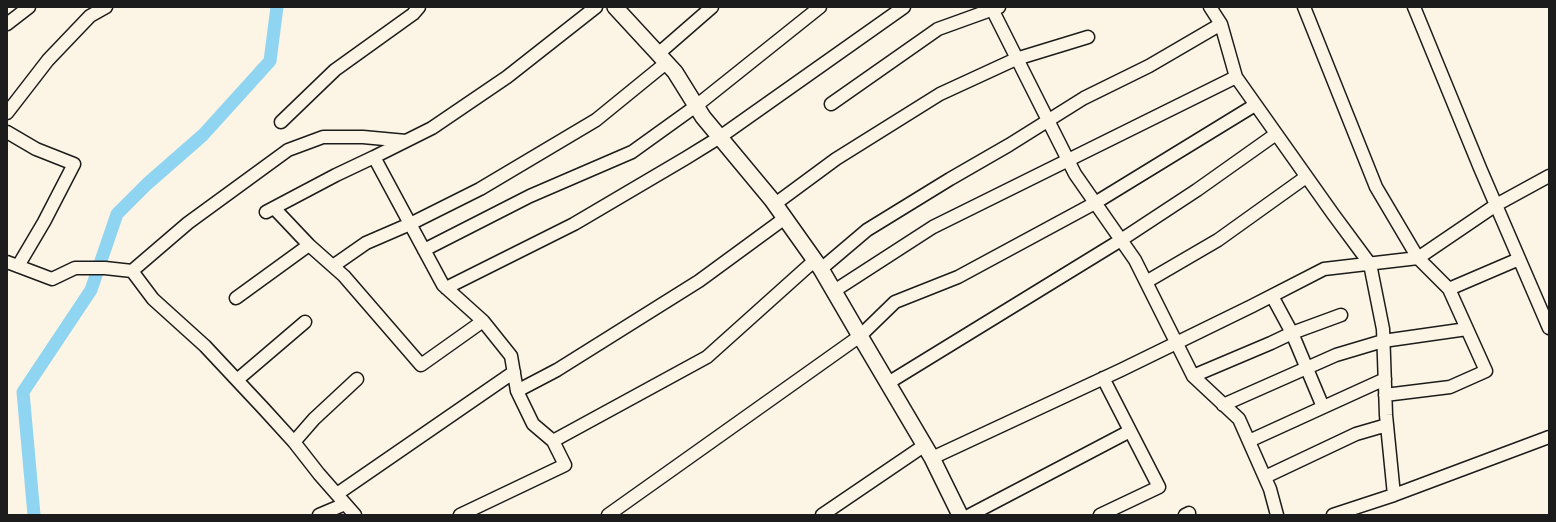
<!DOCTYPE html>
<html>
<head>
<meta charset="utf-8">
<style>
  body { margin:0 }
  #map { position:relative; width:1556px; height:522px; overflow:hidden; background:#fcf5e5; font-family:"Balsamiq Sans",sans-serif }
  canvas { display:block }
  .frame { position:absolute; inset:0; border:8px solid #1c1c1c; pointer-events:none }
</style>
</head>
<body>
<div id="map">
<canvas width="1556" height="522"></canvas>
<div class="frame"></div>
</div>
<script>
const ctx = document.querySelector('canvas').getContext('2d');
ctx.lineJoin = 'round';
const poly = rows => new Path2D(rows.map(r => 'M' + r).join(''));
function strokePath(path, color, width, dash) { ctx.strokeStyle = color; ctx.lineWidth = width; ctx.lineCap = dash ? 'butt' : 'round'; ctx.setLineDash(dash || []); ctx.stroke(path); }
const canal = poly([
  [34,515,23,392,91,290,117,214,147,184,203,135,270,61,277,7]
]);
const minor = poly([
  [991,7,1075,174,1135,260,1193,376,1239,419,1270,489,1277,515],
  [1304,7,1376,187,1418,258,1449,289,1486,371,1450,387,1385,395],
  [1414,7,1480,168,1549,328],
  [7,24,29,7],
  [1221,24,1236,77,1333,214,1370,264,1383,329,1386,415,1394,495],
  [658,54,712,7],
  [831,104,938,29,999,7],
  [7,113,48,60,90,16,106,7],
  [281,122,335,70,413,14,419,7],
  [7,132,36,149,74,164,44,222,18,266],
  [775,204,836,159,940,94,1016,59,1088,37],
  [274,208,309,245,344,276,421,365,483,321],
  [266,212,336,175,374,157],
  [424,250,530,196,632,152,696,106,820,7],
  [7,262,52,279,75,268,105,268,132,271,153,299,205,346,264,409,294,442,319,474,355,515],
  [333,266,366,243,410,224,480,189,596,120,666,63],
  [821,269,867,230,950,179,1009,145,1084,98,1149,66,1221,24,1210,7],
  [132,271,188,223,288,150,323,137,363,137,406,141],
  [1146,282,1218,240,1306,177],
  [446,288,574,224,686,158,720,137,904,7],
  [1449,289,1519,259],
  [834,291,933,227,1236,77],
  [1272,296,1292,333,1323,407],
  [236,298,309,245],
  [1193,376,1271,343,1292,333,1341,315],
  [237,380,305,322],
  [888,383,1121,240,1197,190,1276,134],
  [517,391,511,356,483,321,443,285,374,157,432,128,507,77,596,7],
  [1223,405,1336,355,1383,341,1467,329],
  [553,441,533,424,517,391,557,370,699,281,785,218],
  [1249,441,1385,379],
  [294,442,314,419,357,379],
  [932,458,1121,370,1252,306,1324,269,1418,258,1496,205,1549,176],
  [1265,477,1356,434,1387,425],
  [337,494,514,372],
  [319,515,345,504],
  [460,515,565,465,553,441,707,357,814,261],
  [608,515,860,336,895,302,958,277,1095,203,1255,105],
  [822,515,925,445],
  [970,515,1130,431],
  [1100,515,1159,487,1103,378],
  [1185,515,1189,513],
  [1333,515,1394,495,1549,437]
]);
const tertiary = poly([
  [615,7,675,72,703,117,772,200,821,269,860,336,932,458,960,515]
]);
strokePath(canal, '#8fd4f0', 13);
strokePath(minor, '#1c1c1c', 15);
strokePath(tertiary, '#1c1c1c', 18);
strokePath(minor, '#fcf5e5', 12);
strokePath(tertiary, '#fcf5e5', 15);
</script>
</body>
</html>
